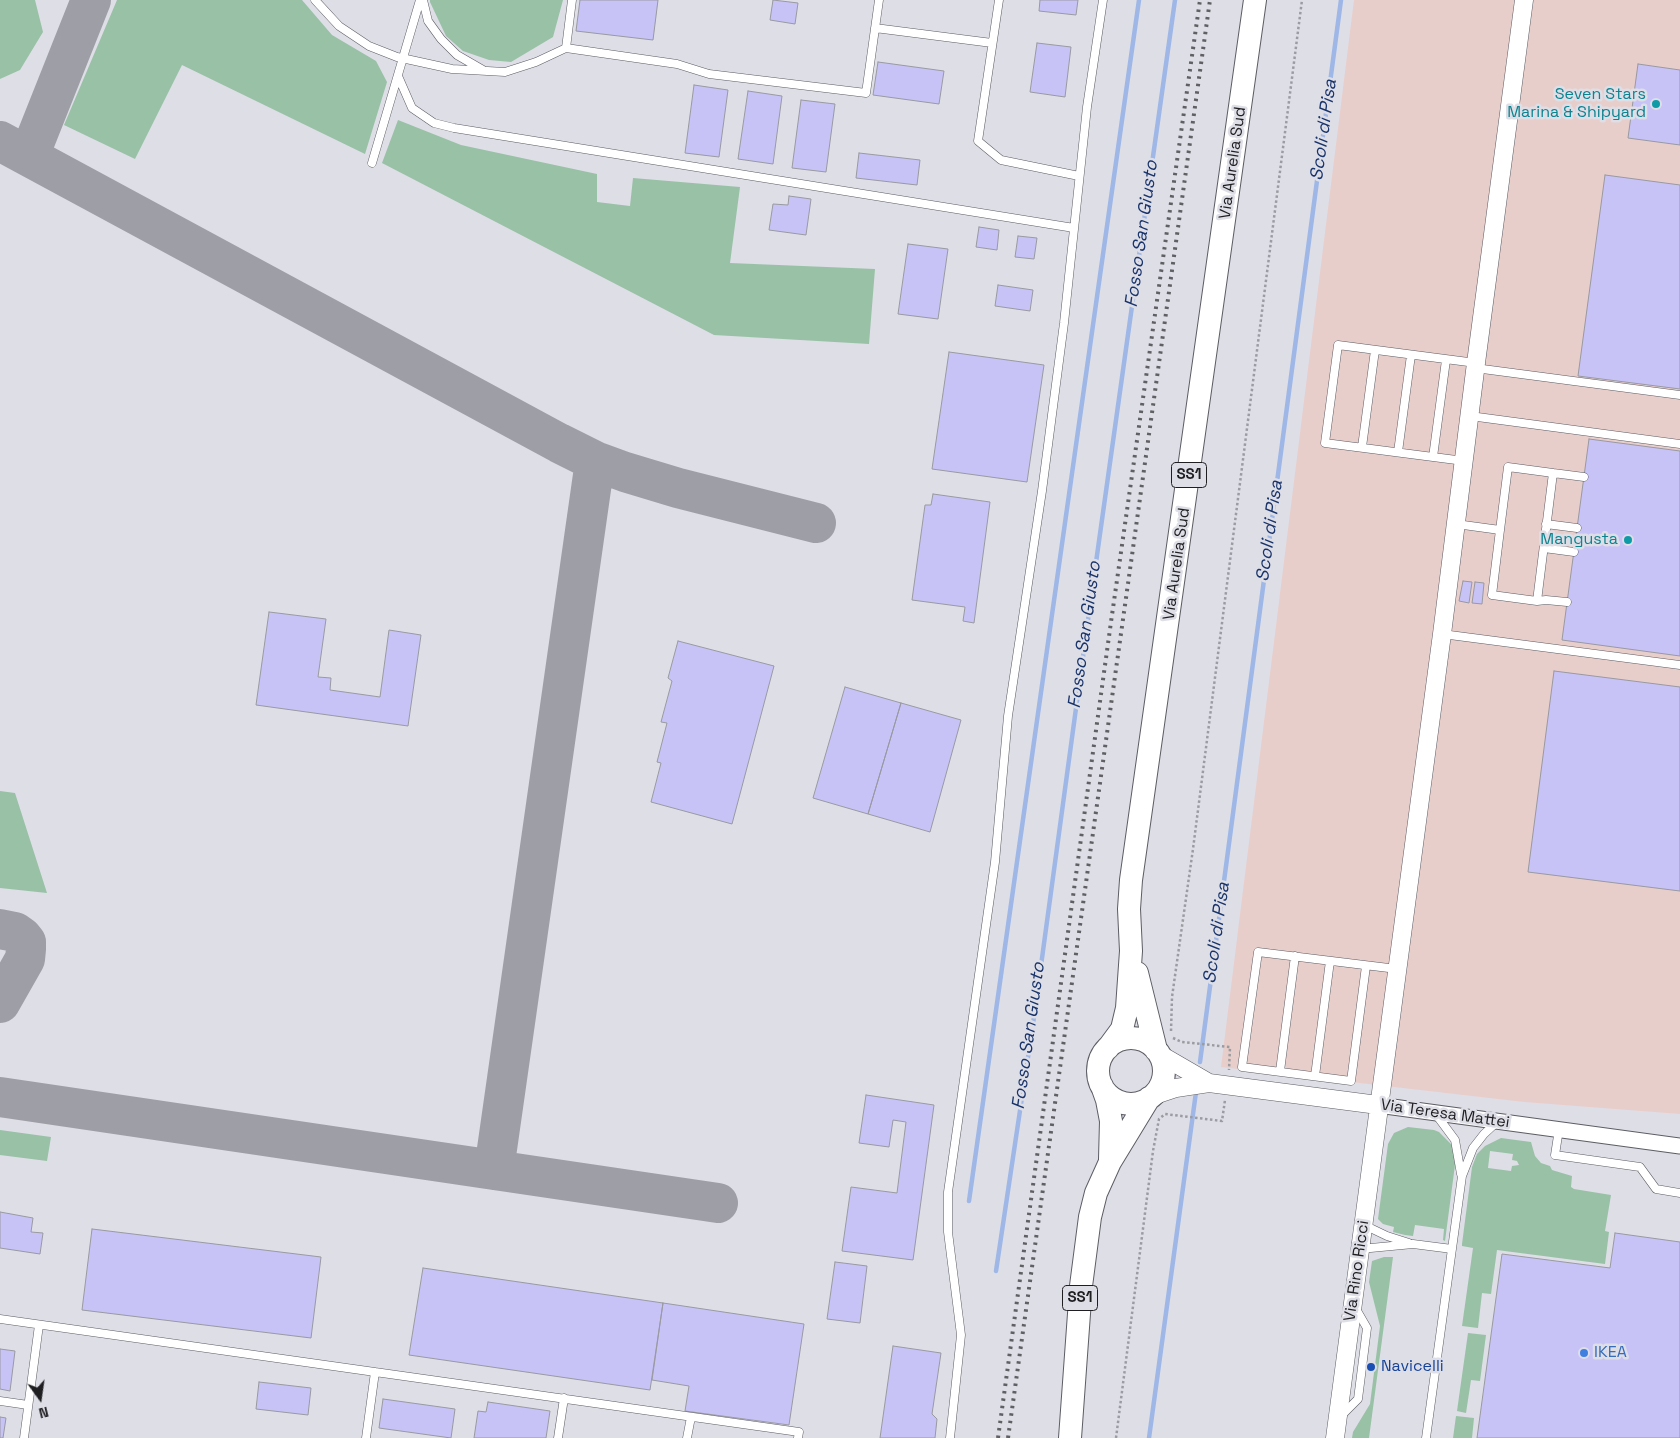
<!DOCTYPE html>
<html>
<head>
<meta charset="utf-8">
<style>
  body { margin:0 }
  #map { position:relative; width:1680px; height:1438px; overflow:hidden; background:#dedee7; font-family:"Space Grotesk",sans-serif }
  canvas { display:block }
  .north { position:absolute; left:15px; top:1373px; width:50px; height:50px; -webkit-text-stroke:4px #dedee7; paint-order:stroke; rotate:166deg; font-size:14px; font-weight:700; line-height:20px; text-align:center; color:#1f1f22 }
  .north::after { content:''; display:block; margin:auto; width:18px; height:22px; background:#1f1f22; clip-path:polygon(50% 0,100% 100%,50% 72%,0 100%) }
</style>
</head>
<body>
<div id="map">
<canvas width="1680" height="1438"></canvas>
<div class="north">N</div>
</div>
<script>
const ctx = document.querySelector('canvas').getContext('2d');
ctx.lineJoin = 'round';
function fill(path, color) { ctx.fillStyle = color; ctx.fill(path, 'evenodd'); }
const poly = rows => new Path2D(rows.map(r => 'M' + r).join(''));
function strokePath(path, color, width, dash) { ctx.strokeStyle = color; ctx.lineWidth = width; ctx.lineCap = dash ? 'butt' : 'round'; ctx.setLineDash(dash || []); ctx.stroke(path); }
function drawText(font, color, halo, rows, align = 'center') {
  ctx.font = font + ' "Space Grotesk",sans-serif'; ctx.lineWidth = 5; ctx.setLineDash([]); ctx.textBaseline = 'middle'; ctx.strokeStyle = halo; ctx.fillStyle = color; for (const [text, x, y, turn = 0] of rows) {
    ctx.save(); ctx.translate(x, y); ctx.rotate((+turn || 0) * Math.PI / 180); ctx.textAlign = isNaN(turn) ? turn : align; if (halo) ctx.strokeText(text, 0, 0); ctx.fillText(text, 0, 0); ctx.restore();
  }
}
const industrial = poly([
  [1354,0,1680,0,1680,1114,1524,1102,1221,1067]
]);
const green = poly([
  [0,0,35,0,43,32,20,70,0,79],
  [117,0,302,0,332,35,376,61,387,82,365,154,182,65,135,159,64,125],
  [430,0,563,0,553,37,511,62,489,60,463,51,446,36,430,2],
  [398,120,461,145,597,174,597,202,630,206,633,178,740,187,730,263,875,269,869,344,714,335,382,163],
  [0,791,15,793,47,893,0,888],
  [1408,1127,1434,1130,1439,1132,1452,1145,1455,1154,1455,1165,1445,1241,1443,1240,1444,1229,1415,1225,1413,1236,1405,1235,1393,1232,1394,1227,1383,1224,1378,1219,1388,1144,1394,1133],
  [0,1130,51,1137,47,1161,0,1155],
  [1501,1138,1531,1142,1535,1156,1541,1163,1550,1166,1552,1170,1572,1176,1571,1187,1574,1189,1611,1195,1605,1231,1609,1232,1605,1264,1497,1250,1491,1294,1482,1293,1478,1328,1462,1326,1473,1248,1462,1246,1462,1244,1472,1167,1477,1154,1485,1146],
  [1490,1151,1513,1154,1512,1160,1517,1161,1519,1165,1512,1166,1511,1171,1488,1168],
  [1384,1257,1393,1257,1369,1438,1352,1438,1353,1432,1370,1404,1380,1326,1369,1282,1372,1261],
  [1468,1333,1486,1335,1480,1381,1471,1380,1466,1413,1457,1411],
  [1456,1416,1474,1418,1472,1438,1453,1438]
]);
const stream = poly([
  [1200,1062,1341,0],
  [969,1201,1139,0],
  [996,1271,1034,1017,1091,598,1175,0],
  [1149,1438,1196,1092]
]);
const taxiway = poly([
  [0,141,559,443,595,461,625,472,678,488,816,523],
  [29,156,91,0],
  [0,929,15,932,22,937,26,942,26,949,25,959,0,1003],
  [0,1097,718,1203],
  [494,1170,595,461]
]);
const building = poly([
  [580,0,658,0,653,40,576,31,580,0],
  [773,0,798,3,795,24,770,20,773,0],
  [1040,0,1078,0,1076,15,1039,11,1040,0],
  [1037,43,1071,47,1065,97,1030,92,1037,43],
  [878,62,944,71,939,104,873,95,878,62],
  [1638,64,1680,70,1680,145,1628,138,1638,64],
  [694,85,728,90,719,157,685,153,694,85],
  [748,91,782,96,773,164,738,159,748,91],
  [801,100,835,104,826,172,792,168,801,100],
  [859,153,920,160,917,185,856,178,859,153],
  [1605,175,1680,185,1680,389,1578,376,1605,175],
  [789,196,811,199,806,235,769,230,773,204,788,205,789,196],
  [979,227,999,230,997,250,976,247,979,227],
  [1018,236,1037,238,1034,259,1015,257,1018,236],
  [908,244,948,249,938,319,898,314,908,244],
  [998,285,1033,290,1030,311,995,306,998,285],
  [949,352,1044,365,1027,482,932,469,949,352],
  [1589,439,1680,451,1680,656,1562,640,1589,439],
  [933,494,990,502,974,623,963,621,965,607,912,600,925,505,931,505,933,494],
  [1463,581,1472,582,1469,603,1459,601,1463,581],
  [1475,582,1484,583,1482,604,1472,603,1475,582],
  [269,612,326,619,318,677,331,678,330,690,380,697,389,630,421,635,408,726,256,705,269,612],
  [678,641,774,666,732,824,651,802,661,763,657,762,667,723,661,722,672,681,668,678,678,641],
  [1554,671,1680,687,1680,891,1528,872,1554,671],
  [845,687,901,703,868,814,813,798,845,687],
  [901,703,961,720,930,832,868,814,901,703],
  [866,1095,934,1105,913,1260,842,1251,851,1187,897,1193,906,1122,893,1120,889,1147,859,1143,866,1095],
  [0,1212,33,1218,31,1232,43,1233,40,1254,0,1248,0,1212],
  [92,1229,321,1257,311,1338,82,1310,92,1229],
  [1615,1233,1680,1242,1680,1438,1477,1438,1502,1254,1610,1268,1615,1233],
  [835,1262,867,1266,860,1323,827,1319,835,1262],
  [423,1268,663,1303,650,1390,409,1355,423,1268],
  [663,1303,804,1324,789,1425,685,1411,689,1386,652,1380,663,1303],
  [893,1346,941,1353,932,1414,937,1419,935,1438,880,1438,893,1346],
  [0,1349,15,1351,10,1391,0,1389,0,1349],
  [259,1382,311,1388,308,1415,256,1409,259,1382],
  [383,1399,455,1409,451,1438,379,1428,383,1399],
  [488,1402,550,1411,546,1438,474,1438,478,1411,486,1412,488,1402],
  [0,1417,6,1418,3,1438,0,1438,0,1417]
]);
const path = poly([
  [1171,1031,1172,997,1193,849,1302,0],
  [1173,1038,1182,1042,1230,1047,1229,1070],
  [1116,1438,1153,1151,1159,1119,1165,1114,1222,1121,1225,1100]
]);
const service = poly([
  [315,0,339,26,369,46,397,57,452,69,505,72,536,62,566,48],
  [423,0,428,21,441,39,457,55,483,70],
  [572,0,566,48,677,64,709,74,866,93,879,0],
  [999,0,978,141,1001,160,1079,176],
  [875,28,992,43],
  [398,76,412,108,434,123,454,128,1074,228],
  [372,163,420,0],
  [1475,368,1680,395],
  [1470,416,1680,444],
  [1362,447,1375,350],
  [1398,452,1411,355],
  [1433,457,1446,360],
  [1464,461,1325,443,1338,345,1476,363],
  [1553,473,1584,477],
  [1456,524,1500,530,1492,595,1537,601,1553,473,1508,467,1500,530],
  [1546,524,1577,528],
  [1544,548,1574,552],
  [1537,601,1546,600,1567,602],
  [1442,634,1680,665],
  [1366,966,1351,1081,1242,1067,1258,952,1397,969],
  [1280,1071,1295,956],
  [1315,1076,1330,961],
  [1435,1113,1455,1140,1461,1174],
  [1559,1129,1555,1155,1640,1167,1656,1189,1680,1193],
  [1364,1225,1387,1236,1409,1243],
  [1360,1249,1413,1244,1452,1249],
  [0,1319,799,1432,798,1438],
  [0,1401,28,1405],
  [1341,1416,1358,1399,1367,1328,1356,1309],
  [24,1438,39,1325],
  [366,1438,375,1372],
  [558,1438,564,1398],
  [687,1438,691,1417],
  [950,1438,961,1335,948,1232,948,1192,995,862,1008,716,1042,491,1064,323,1087,107,1103,0],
  [1426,1438,1462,1176,1473,1148,1484,1134,1497,1122]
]);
const minor = poly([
  [1378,1105,1680,1146]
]);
const tertiary = poly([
  [1159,1054,1209,1083],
  [1152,1096,1176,1088,1209,1083,1378,1105],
  [1335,1438,1442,634,1476,363,1524,0]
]);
const primary = poly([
  [1137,973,1156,1050],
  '1098 1071a33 33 0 1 1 66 0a33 33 0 1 1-66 0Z',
  [1108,1048,1122,1029,1127,1008,1131,951,1129,909,1131,880,1255,0],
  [1102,1086,1107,1100,1111,1121,1110,1159],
  [1070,1438,1081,1286,1090,1217,1096,1193,1110,1162,1149,1098]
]);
const rail = poly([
  [998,1438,1111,622,1200,0],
  [1008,1438,1210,0]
]);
const markers = [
  [1656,104,5,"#0f9aa8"],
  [1628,540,5,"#0f9aa8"],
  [1584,1353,5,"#3f7fe0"],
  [1371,1367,5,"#1a4fb4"]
];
const shields = [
  [1189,475,35],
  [1080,1298,35]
];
const shieldNames = [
  ["SS1",1189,475],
  ["SS1",1080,1298]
];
const cultureNames = [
  ["Seven Stars",1646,95],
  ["Marina & Shipyard",1646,113],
  ["Mangusta",1618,540]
];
const streetNames = [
  ["Via Aurelia Sud",1233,163,-82],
  ["Via Aurelia Sud",1177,564,-82],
  ["Via Teresa Mattei",1445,1114,8],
  ["Via Rino Ricci",1357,1271,-82]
];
const shopNames = [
  ["IKEA",1594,1353]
];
const transitNames = [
  ["Navicelli",1381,1367]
];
const waterNames = [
  ["Scoli di Pisa",1324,130,-82],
  ["Fosso San Giusto",1142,234,-82],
  ["Scoli di Pisa",1270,531,-82],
  ["Fosso San Giusto",1085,635,-82],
  ["Scoli di Pisa",1217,933,-82],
  ["Fosso San Giusto",1029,1036,-82]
];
fill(industrial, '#e8ceca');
fill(green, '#99c1a6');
strokePath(stream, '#9eb7e6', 4.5);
strokePath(taxiway, '#9e9ea6', 40);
fill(building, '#c7c3f7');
strokePath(building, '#9999a1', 1);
strokePath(service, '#5c5c64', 9);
strokePath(minor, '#5c5c64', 17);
strokePath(tertiary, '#5c5c64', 19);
strokePath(primary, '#5c5c64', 24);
strokePath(path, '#9b9ba2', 2.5, [2.5, 2.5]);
strokePath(service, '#fff', 8);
strokePath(minor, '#fff', 15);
strokePath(tertiary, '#fff', 18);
strokePath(primary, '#fff', 22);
strokePath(rail, '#5f5f64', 4, [2.5, 5]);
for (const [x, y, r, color] of markers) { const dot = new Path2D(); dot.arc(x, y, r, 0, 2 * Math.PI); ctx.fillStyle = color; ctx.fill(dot); strokePath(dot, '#dedee7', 2); }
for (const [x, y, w] of shields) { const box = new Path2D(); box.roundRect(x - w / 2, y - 12.5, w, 25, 4); ctx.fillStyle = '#dedee7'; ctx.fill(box); strokePath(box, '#1f1f22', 1); }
drawText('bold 15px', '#1f1f22', null, shieldNames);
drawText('16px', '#0d838f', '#dedee7', cultureNames, 'right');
drawText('16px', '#1f1f22', '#dedee7', streetNames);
drawText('16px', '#366cbe', '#dedee7', shopNames, 'left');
drawText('16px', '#164399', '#dedee7', transitNames, 'left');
drawText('italic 18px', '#19346b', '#dedee7', waterNames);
</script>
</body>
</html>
